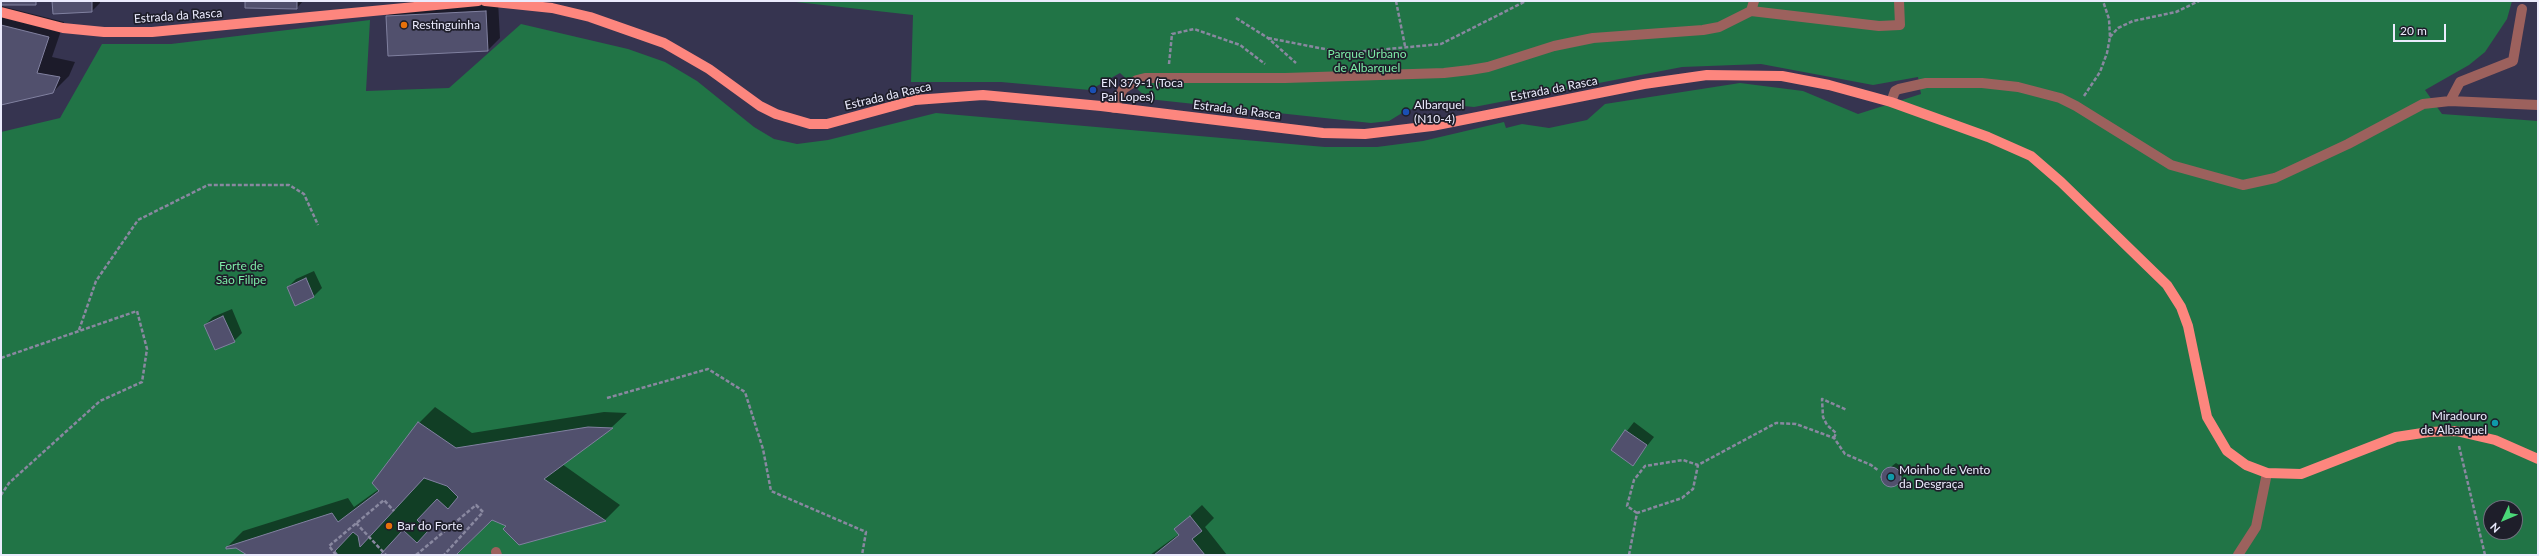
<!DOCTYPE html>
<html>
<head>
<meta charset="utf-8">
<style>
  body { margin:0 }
  #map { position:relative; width:2539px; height:556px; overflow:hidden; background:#363450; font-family:Lato,sans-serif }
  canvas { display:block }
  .frame { position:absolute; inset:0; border:2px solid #ebebfd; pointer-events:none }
  .north { position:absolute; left:2483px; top:500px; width:40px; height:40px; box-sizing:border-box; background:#1e1e2a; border:1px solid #70707e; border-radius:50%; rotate:226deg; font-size:11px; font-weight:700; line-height:16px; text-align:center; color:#ebebfd }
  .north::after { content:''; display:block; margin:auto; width:14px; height:18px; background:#4ad777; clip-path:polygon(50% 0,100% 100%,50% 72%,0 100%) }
  .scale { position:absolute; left:2393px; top:24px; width:53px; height:18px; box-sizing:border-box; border:2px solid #ebebfd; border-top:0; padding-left:5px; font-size:12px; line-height:14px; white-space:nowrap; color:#ebebfd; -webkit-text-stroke:3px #1e1e2a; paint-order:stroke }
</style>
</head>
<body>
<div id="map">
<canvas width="2539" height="556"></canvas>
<div class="frame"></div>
<div class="north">N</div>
<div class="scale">20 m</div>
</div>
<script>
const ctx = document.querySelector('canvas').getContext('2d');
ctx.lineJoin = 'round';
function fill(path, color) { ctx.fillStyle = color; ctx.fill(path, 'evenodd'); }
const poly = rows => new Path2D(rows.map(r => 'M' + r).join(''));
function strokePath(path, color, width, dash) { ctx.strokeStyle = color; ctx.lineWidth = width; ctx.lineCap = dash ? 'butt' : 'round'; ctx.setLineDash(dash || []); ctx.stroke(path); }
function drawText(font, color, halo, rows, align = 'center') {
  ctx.font = font + ' Lato,sans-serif'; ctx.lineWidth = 3.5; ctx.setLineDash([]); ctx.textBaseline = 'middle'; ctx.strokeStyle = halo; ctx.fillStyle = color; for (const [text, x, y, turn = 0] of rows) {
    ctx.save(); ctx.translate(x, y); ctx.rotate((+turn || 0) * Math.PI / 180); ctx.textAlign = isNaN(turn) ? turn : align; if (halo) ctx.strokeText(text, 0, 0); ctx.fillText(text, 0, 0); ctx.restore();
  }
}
const green = poly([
  [787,1,2512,1,2507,19,2485,52,2469,65,2425,90,2442,114,2538,121,2538,555,1,555,1,132,60,118,102,44,171,44,370,20,366,91,449,88,521,24,628,49,665,62,697,81,754,127,774,139,797,144,828,140,936,113,1325,147,1377,147,1423,141,1504,122,1506,128,1522,124,1549,128,1587,120,1605,104,1740,83,1803,91,1858,114,1921,94,1918,77,1873,85,1761,64,1682,67,1474,107,1442,104,1407,110,1389,121,1371,123,1148,99,1120,73,1090,90,1001,82,911,82,913,15],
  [2491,508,2515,508,2515,532,2491,532]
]);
const shadow = poly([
  [53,1,100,1,100,3,92,11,54,13],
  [246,1,303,1,297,8],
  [498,1,500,38,488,50,387,16,399,4],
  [1,6,64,22,52,57,75,62,69,76,53,92,1,104],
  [314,271,322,288,314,296,288,287,296,279],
  [232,309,242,333,234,341,205,325,213,317],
  [435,407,472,433,604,412,627,413,612,427,562,464,620,505,605,520,508,526,492,519,457,555,248,555,236,547,227,547,243,531,348,498,354,507,379,489,373,483,419,423],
  [1634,422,1654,437,1633,464,1612,450],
  [1896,463,1904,468,1905,473,1900,482,1891,486,1883,481,1884,472],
  [1202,505,1214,518,1205,527,1227,555,1150,555,1179,534,1176,529]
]);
const building = poly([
  [1,1,36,1,36,5,1,5,1,1],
  [52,1,92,1,92,12,53,14,52,1],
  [245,1,297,1,297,9,245,8,245,1],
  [486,11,488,51,388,56,386,16,486,11],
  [1,25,49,37,37,73,60,77,53,93,1,105,1,25],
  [306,278,314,297,295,306,287,287,306,278],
  [223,316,235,342,215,350,204,325,223,316],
  [418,422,456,448,588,427,613,428,544,479,606,521,519,545,503,529,506,526,492,520,456,555,247,555,236,548,226,549,226,547,332,513,338,522,379,491,372,483,418,422],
  [1625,430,1647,445,1633,466,1611,450,1625,430],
  '1881 477a10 10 0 1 1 20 0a10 10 0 1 1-20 0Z',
  [424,478,447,486,458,497,448,509,437,499,417,520,428,531,417,543,403,530,380,555,338,555,335,551,353,532,358,536,360,547,424,478],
  [1190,516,1202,531,1192,539,1205,555,1154,555,1179,535,1174,529,1190,516]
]);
const path = poly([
  [1396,1,1405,46],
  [1236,18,1268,38,1296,63],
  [2110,37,2118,28,2133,21,2176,12,2199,1],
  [1268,38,1345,53,1441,44,1526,1],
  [1169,64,1172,34,1194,29,1240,45,1265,64],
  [2084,96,2100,72,2107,53,2110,37,2109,19,2103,1],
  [79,330,96,281,138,220,208,185,289,185,304,194,318,225],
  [1,358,137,311,147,349,142,382,100,401,9,483,1,495],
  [607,398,708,369,745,392,763,449,771,491,866,532,862,555],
  [1834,438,1836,433,1827,425,1823,417,1822,399,1847,410],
  [2459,446,2485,555],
  [1637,513,1627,506,1634,480,1645,466,1683,460,1698,465,1776,423,1796,424,1834,438,1845,454,1871,465,1879,471],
  [356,523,386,555],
  [336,555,329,546,384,500,394,511],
  [416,555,476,505,483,512,444,555],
  [1629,555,1637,513,1682,498,1693,489,1698,465]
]);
const minor = poly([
  [1751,11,1879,26,1900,25,1899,1],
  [2450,101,2460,82,2513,61,2522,9],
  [1891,102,1895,91,1899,89,1926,83,1982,83,2018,87,2060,98,2076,106,2171,165,2243,185,2275,178,2348,144,2423,104,2450,101,2538,105],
  [1114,108,1123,89,1137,80,1145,78,1285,78,1444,73,1470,70,1488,67,1554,46,1593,38,1703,30,1719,27,1751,11,1754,1],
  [496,552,497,555],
  [2238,555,2256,527,2267,473]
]);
const major = poly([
  [485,1,552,8,590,17,664,43,709,69,760,106,776,114,810,124,827,124,915,100,983,95,1101,106,1323,133,1365,134,1432,126,1644,84,1707,75,1782,76,1829,85,1891,102,1988,137,2031,156,2061,182,2167,285,2181,307,2188,326,2207,417,2227,451,2246,465,2267,473,2301,474,2396,437,2429,432,2456,431,2495,440,2538,459],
  [1,12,63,28,104,32,152,32,478,1]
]);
const markers = [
  [404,25,4,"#e8710a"],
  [1093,90,4,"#1a4fb4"],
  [1406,112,4,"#1a4fb4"],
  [2495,423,4,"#0f9aa8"],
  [1891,477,4,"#0f9aa8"],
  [389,526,4,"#e8710a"]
];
const streetNames = [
  ["Estrada da Rasca",178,16,-4],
  ["Estrada da Rasca",1554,89,-11],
  ["Estrada da Rasca",888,96,-13],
  ["Estrada da Rasca",1237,110,7]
];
const poiNames = [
  ["Restinguinha",412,25],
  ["EN 379-1 (Toca",1101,83],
  ["Pai Lopes)",1101,97],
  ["Albarquel",1414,105],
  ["(N10-4)",1414,119],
  ["Miradouro",2487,416,"right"],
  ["de Albarquel",2487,430,"right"],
  ["Moinho de Vento",1899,470],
  ["da Desgraça",1899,484],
  ["Bar do Forte",397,526]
];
const parkNames = [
  ["Parque Urbano",1367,54],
  ["de Albarquel",1367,68],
  ["Forte de",241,266],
  ["São Filipe",241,280]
];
fill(green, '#217446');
fill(shadow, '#0007');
fill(building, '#51506d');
strokePath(building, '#8181a0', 1);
strokePath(path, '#8988a0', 2.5, [4, 2]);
strokePath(minor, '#9c615d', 10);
strokePath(major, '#fd867e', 10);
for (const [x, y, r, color] of markers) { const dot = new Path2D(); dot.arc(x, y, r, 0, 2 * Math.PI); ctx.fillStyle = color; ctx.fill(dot); strokePath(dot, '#1e1e2a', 1.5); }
drawText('12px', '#ebebfd', '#1e1e2a', streetNames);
drawText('12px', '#ebebfd', '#1e1e2a', poiNames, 'left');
drawText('12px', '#7deca7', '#1e1e2a', parkNames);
</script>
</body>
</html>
